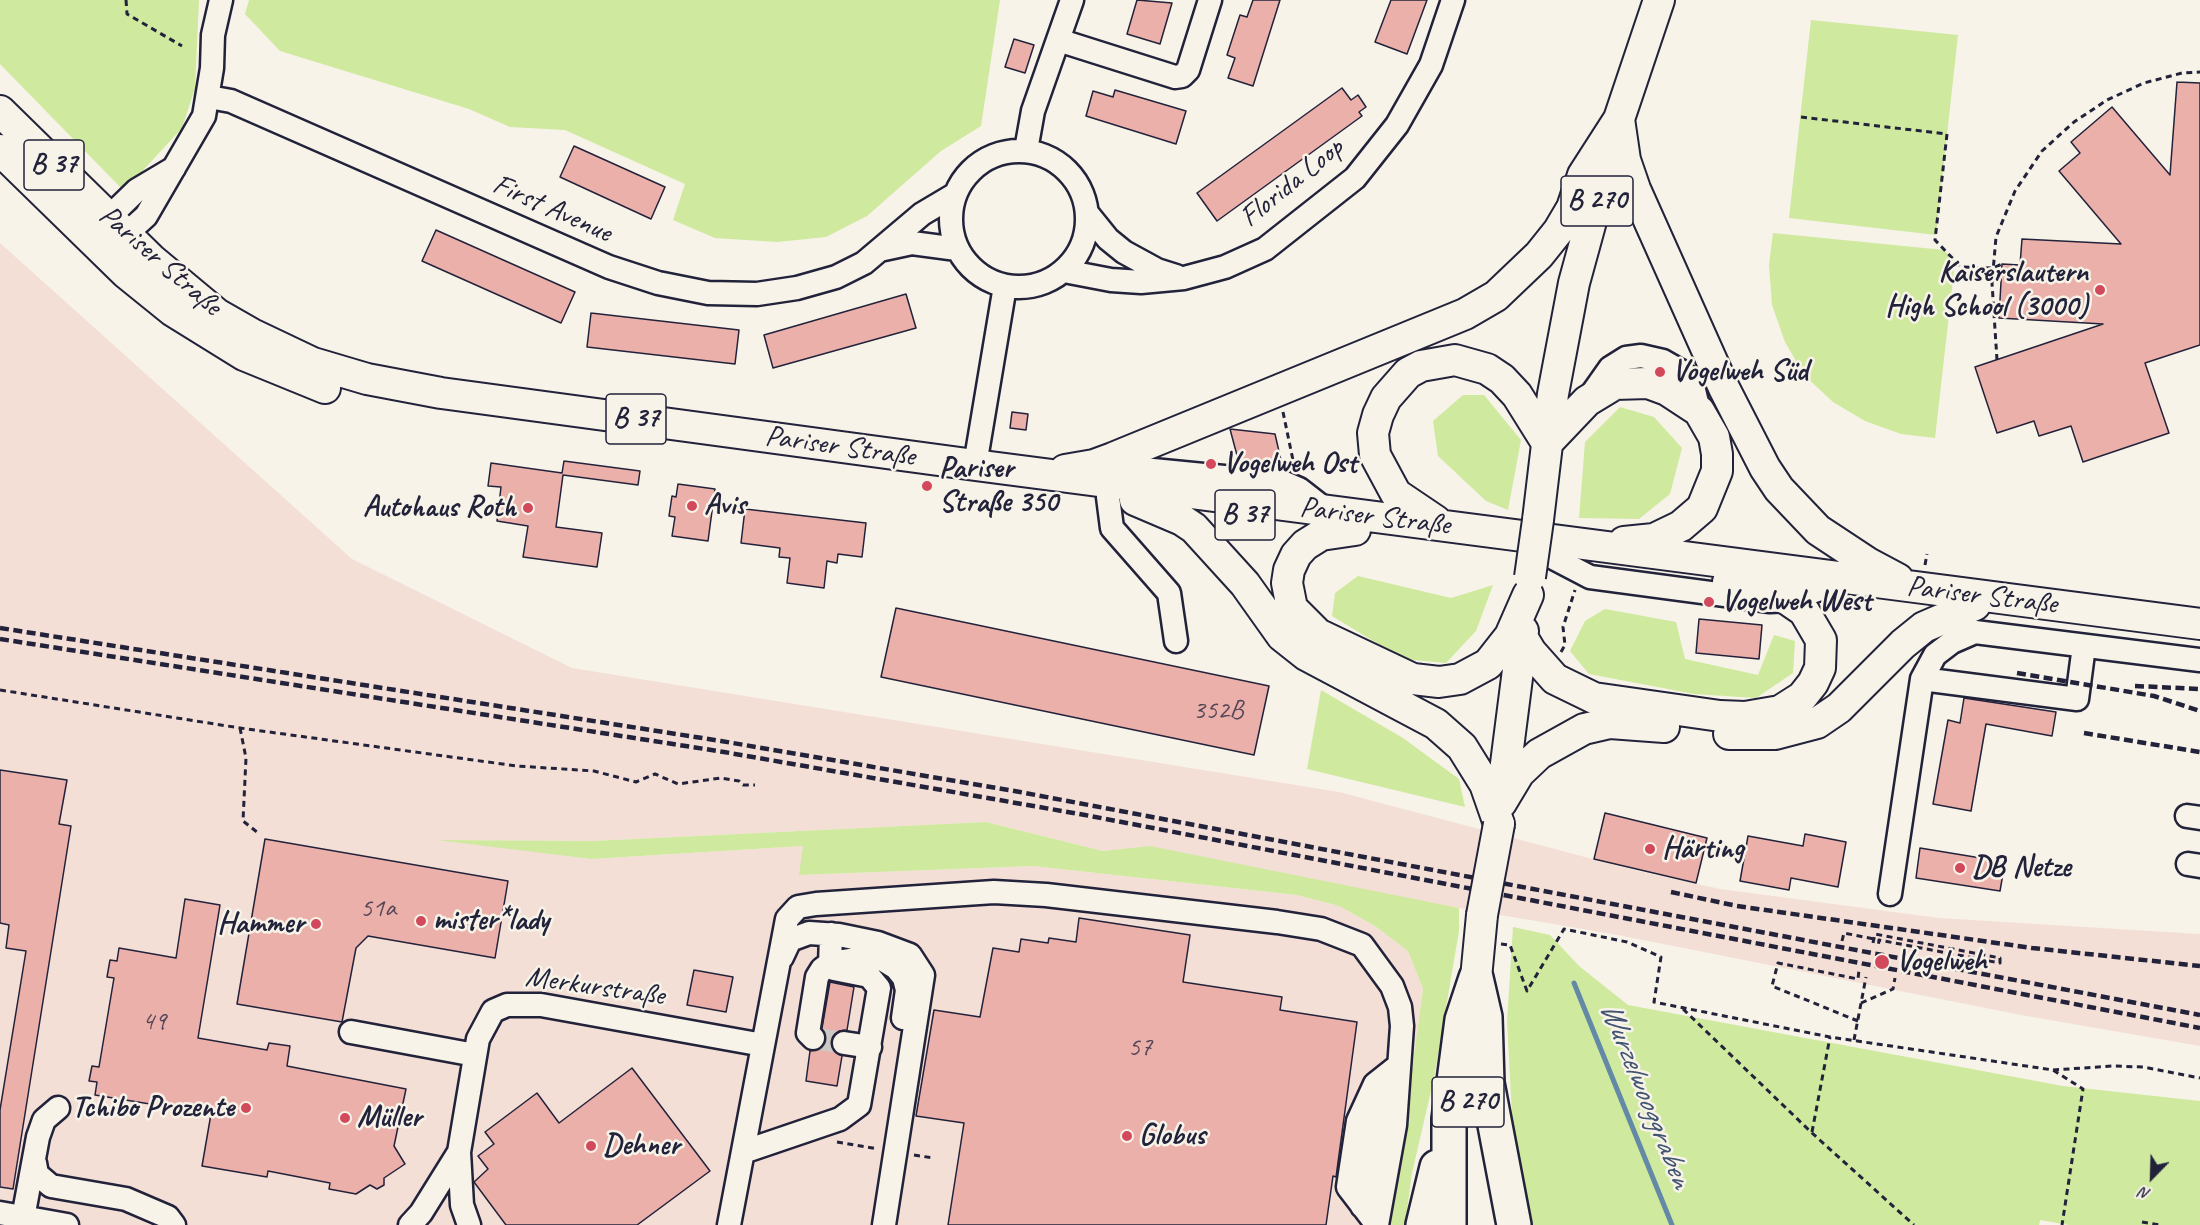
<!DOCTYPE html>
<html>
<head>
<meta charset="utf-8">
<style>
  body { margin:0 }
  #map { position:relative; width:2200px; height:1225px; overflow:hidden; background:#f7f3e8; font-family:Caveat,sans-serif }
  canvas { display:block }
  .north { position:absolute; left:2122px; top:1147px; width:60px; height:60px; -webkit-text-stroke:4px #f7f3e8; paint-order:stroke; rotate:203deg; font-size:16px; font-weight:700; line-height:24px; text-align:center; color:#22223b }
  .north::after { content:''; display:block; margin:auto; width:21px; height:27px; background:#22223b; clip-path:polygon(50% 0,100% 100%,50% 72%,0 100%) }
</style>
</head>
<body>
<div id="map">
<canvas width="2200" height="1225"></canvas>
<div class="north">N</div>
</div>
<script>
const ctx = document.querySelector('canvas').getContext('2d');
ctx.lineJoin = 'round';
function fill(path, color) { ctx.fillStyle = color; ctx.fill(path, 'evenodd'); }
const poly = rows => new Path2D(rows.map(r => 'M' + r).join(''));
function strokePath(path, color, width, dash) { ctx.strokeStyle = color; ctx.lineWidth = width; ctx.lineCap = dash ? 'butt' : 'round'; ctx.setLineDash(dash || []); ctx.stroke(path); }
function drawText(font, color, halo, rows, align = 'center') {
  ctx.font = font + ' Caveat,sans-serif'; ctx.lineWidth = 5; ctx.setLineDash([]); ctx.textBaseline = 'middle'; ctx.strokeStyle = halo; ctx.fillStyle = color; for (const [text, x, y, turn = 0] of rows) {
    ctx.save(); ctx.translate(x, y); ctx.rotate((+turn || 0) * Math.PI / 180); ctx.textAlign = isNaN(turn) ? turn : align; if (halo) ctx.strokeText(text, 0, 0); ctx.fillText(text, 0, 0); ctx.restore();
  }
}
const built = poly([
  [0,243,352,559,572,668,1339,792,1638,871,1720,889,1939,918,2200,934,2200,1046,2021,1015,1618,935,1436,904,1150,847,1103,851,986,822,593,841,445,840,591,859,803,846,800,875,1033,866,1297,895,1339,906,1375,926,1408,951,1423,989,1391,1225,0,1225]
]);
const green = poly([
  [0,0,199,0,195,88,182,128,124,191,0,64],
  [249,0,1000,0,981,126,941,151,867,216,826,237,777,242,715,238,673,220,685,184,565,130,510,127,469,109,280,51,245,14],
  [1811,20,1958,35,1936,235,1789,218],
  [1773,233,1944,250,1955,262,1935,438,1901,434,1865,421,1833,402,1804,375,1785,342,1772,305,1769,265],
  [1463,395,1484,395,1521,440,1508,510,1486,501,1438,456,1433,421],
  [1620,407,1654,417,1682,448,1670,494,1639,519,1579,518,1585,442],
  [1358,576,1451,598,1493,585,1476,631,1446,663,1403,659,1332,616,1335,593],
  [1605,609,1676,622,1685,659,1758,675,1774,635,1795,641,1793,673,1756,698,1694,694,1589,674,1570,651,1585,621],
  [1321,690,1403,738,1459,779,1465,807,1307,769],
  [986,822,1103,851,1150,846,1459,908,1459,931,1434,1078,1412,1173,1405,1225,1391,1225,1423,989,1408,951,1375,926,1339,906,1297,895,1033,866,799,875,803,846,591,859,437,840,593,841],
  [1513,927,1550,935,1579,966,1628,1005,2063,1086,2200,1101,2200,1225,2069,1225,2040,1220,2039,1225,1531,1225,1512,1115,1507,1022]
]);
const stream = poly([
  [1574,983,1672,1225]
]);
const building = poly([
  [1137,0,1172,3,1160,44,1127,34,1137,0],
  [1253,0,1280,0,1253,86,1228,78,1235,58,1227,55,1240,15,1247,17,1253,0],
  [1391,0,1427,0,1407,54,1375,42,1391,0],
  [1014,39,1034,45,1025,73,1005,67,1014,39],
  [2177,82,2200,83,2200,345,2145,363,2169,433,2083,462,2071,426,2039,436,2034,421,1997,433,1975,367,2103,324,1999,318,2002,264,2020,265,2022,239,2121,244,2059,171,2080,153,2071,142,2112,107,2170,175,2177,82],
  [1342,88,1351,100,1358,95,1366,107,1359,112,1362,116,1217,221,1197,193,1342,88],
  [1115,90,1186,111,1176,144,1086,116,1093,91,1113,97,1115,90],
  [574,146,665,187,651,219,560,177,574,146],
  [436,230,575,292,561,323,422,261,436,230],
  [906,294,916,328,773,368,764,335,906,294],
  [591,313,739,330,735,364,587,347,591,313],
  [1012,412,1028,414,1026,430,1010,428,1012,412],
  [1230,429,1275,434,1283,469,1239,463,1230,429],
  [564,461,640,471,638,485,563,475,556,527,602,533,597,567,523,557,528,526,497,521,501,487,488,486,491,463,562,473,564,461],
  [678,484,715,489,708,541,672,536,675,517,669,516,672,496,676,497,678,484],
  [745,509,866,523,862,557,838,554,837,563,827,561,824,588,787,583,790,558,779,557,780,548,741,543,745,509],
  [896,608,1269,686,1254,755,881,677,896,608],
  [1699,619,1762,625,1759,659,1696,653,1699,619],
  [1964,698,2056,712,2052,736,1986,724,1971,811,1933,804,1948,720,1960,723,1964,698],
  [0,770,67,780,59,824,71,826,13,1189,0,1187,0,1110,26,951,6,948,9,925,0,923,0,770],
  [1605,813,1707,838,1696,883,1594,859,1605,813],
  [1805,834,1846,842,1838,887,1791,878,1789,890,1740,881,1748,836,1803,846,1805,834],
  [265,839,508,881,495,958,368,936,356,948,342,1022,237,1004,265,839],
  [1920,848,2005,862,2000,891,1916,878,1920,848],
  [185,899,220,905,198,1038,267,1050,269,1043,290,1046,287,1066,406,1089,394,1146,405,1164,384,1178,384,1185,377,1189,370,1185,356,1194,329,1189,330,1183,268,1171,267,1177,202,1166,211,1114,95,1095,97,1082,89,1081,92,1066,99,1067,114,978,107,977,110,960,117,961,119,948,176,958,185,899],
  [1079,918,1190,935,1183,982,1282,997,1280,1010,1357,1022,1336,1177,1333,1176,1326,1225,948,1225,964,1123,916,1116,934,1010,980,1017,993,948,1019,952,1021,939,1048,943,1049,938,1076,942,1079,918],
  [694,970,733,977,726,1012,687,1005,694,970],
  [830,982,854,987,847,1030,839,1031,831,1040,832,1048,842,1056,837,1086,806,1081,810,1051,822,1048,826,1041,822,1028,830,982],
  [632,1068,710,1171,637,1225,506,1225,474,1182,488,1169,478,1156,494,1144,485,1132,537,1093,559,1123,632,1068]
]);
const minorTunnel = poly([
  [813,1038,844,1043]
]);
const path = poly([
  [126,0,127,14,182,46],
  [1801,117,1947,134,1935,240,1961,267,1993,268,2002,264],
  [1997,360,1992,283,1996,237,2015,191,2042,151,2074,122,2107,100,2144,83,2182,73,2200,72],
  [1283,412,1294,465],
  [1925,565,1927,554],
  [1561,652,1565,645,1563,627,1575,590],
  [0,690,240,728,517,766,594,771,636,782,655,774,678,784,721,778,739,781,743,785,755,785],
  [240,728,246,758,243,821,257,832],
  [1842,941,1844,933,1874,939],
  [1873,943,1875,934,2000,958,2000,963,1879,940,1878,948],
  [1501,944,1510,945,1527,991,1564,929,1627,942,1661,957,1654,1002,1830,1037,2053,1070,2083,1089,2062,1225],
  [1861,1003,1893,989,1895,978],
  [1683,1009,1812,1133,1914,1225],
  [1858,1021,1772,986,1778,963,1858,979,1859,970],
  [1854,1040,1866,977],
  [2053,1070,2113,1066,2143,1067,2200,1078],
  [1812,1132,1830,1037],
  [837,1142,878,1149],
  [914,1155,933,1158],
  [2142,1222,2160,1225]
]);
const minor = poly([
  [1058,40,1175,77,1182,76,1188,70,1210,0],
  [209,97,231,101,609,267,658,283,708,293,757,294,797,288,836,277,864,263,922,214,954,195],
  [1026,150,1033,111,1072,0],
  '951 219a68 68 0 1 1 136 0a68 68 0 1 1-136 0Z',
  [1087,213,1108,239,1124,252,1157,270,1176,276],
  [99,227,137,190,174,168],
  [114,241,125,235,146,216,204,116,212,68,213,35,221,0],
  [884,249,912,243,957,249],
  [1064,271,1111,280,1141,282,1184,278,1225,267,1265,249,1355,178,1397,125,1431,65,1453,0],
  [1591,395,1610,368,1626,358,1641,356,1663,361,1684,373,1694,390,1699,411],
  [975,465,1005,286],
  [1102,465,1285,483,1299,489,1326,510],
  [1108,497,1112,528,1169,593,1176,641],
  [1546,554,1590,577,1770,601,1788,600,1826,587],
  [1922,679,2077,699,2084,646],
  [2187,816,2200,818],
  [2188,864,2200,866],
  [1890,894,1922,679,1935,655,1952,642,1975,632,2200,660],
  [782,957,790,940,809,933,839,935,878,943,910,955,923,975,884,1225],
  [351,1032,475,1055],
  [813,1038,808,1033,817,977,822,969,830,963,868,957,883,960,896,968,904,978,907,990,903,1018],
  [844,1043,870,1047],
  [743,1152,840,1119,859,1105,879,988,869,976,834,969,830,966,831,934],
  [35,1163,37,1174,51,1186,126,1199,168,1217,174,1225],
  [1362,1206,1377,1114,1389,1089],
  [0,1213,67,1225],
  [23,1218,38,1137,44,1120,58,1108],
  [410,1225,421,1213,459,1152],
  [469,1225,462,1205,459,1152,478,1039,493,1011,507,1005,541,1005,763,1045],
  [729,1225,787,919,798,907,816,904,994,892,1046,895,1277,922,1321,929,1362,945,1392,986,1400,1007,1402,1026,1395,1125,1377,1225],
  [1377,1225,1348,1187,1358,1121,1375,1084,1399,1065]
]);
const major = poly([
  [0,111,151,259,217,314,252,334,313,363,367,379,441,393,975,465,2200,624],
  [1619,119,1625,160,1635,189,1724,388,1765,468,1779,489,1818,530,1868,563,1898,579],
  [0,150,126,273,173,311,244,355,325,388],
  [1547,443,1587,401,1615,384,1648,383,1667,390,1699,411,1714,437,1717,454,1717,471,1702,508,1681,526,1654,539,1624,542],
  [1065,470,1094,465,1113,458,1465,314,1496,296,1539,255,1559,230,1572,208,1583,175,1619,119],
  [1135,500,1182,520,1194,528,1245,584,1282,636,1306,655,1436,724,1462,747,1485,784,1499,824],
  [1538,520,1553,394,1574,283,1619,119,1659,0],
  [1436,521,1396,494,1375,455,1373,433,1378,415,1386,398,1408,373,1421,366,1455,360,1487,369,1502,379,1517,395,1547,443],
  [1355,530,1321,535,1305,545,1296,555,1289,570,1287,583,1292,608,1318,634,1413,679,1439,682,1460,679,1488,664,1510,636,1528,595],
  [1522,637,1531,652,1555,679,1594,698,1720,716,1745,717,1780,711,1802,697,1813,683,1820,668,1821,640,1804,611,1788,600,1765,589,1728,582],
  [1729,734,1775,734,1817,723,1839,708,1903,644,1924,627,1975,605],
  [1502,795,1523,631],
  [1501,803,1519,773,1539,754,1584,729,1610,723,1664,727],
  [1476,978,1482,915]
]);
const highway = poly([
  [1476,978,1485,1017,1487,1083,1514,1225],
  [1423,1225,1437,1167],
  [1449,1225,1449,1119,1462,1020,1476,978]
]);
const rail = poly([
  [0,628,721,741,1020,792,2200,1015],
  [0,639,724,752,1085,815,2200,1028],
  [2017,673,2154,696,2200,711],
  [2135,686,2200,689],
  [2084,733,2200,752],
  [1671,892,1737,906,2032,948,2200,966]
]);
const majorBridge = poly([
  [1530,577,1538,520],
  [1482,915,1499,824]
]);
const markers = [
  [2100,290,6,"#d1495b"],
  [1660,372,6,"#d1495b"],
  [1211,464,6,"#d1495b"],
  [927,486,6,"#d1495b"],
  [692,506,6,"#d1495b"],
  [528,508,6,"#d1495b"],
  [1709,602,6,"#d1495b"],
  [1650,849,6,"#d1495b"],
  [1960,868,6,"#d1495b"],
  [421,921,6,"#d1495b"],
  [316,924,6,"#d1495b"],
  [1882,962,8,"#d1495b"],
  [246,1108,6,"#d1495b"],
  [345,1118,6,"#d1495b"],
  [1127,1136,6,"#d1495b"],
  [591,1146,6,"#d1495b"]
];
const numberNames = [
  ["352B",1218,711],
  ["51a",378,909],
  ["49",154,1022],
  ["57",1140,1048]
];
const shields = [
  [54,165,60],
  [1597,201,72],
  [636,419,60],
  [1245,515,60],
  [1468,1102,72]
];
const shieldNames = [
  ["B 37",54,165],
  ["B 270",1597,201],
  ["B 37",636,419],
  ["B 37",1245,515],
  ["B 270",1468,1102]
];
const streetNames = [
  ["Florida Loop",1292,183,-39],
  ["First Avenue",552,209,24],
  ["Pariser Straße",160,261,41],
  ["Pariser Straße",840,447,8],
  ["Pariser Straße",1375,517,7],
  ["Pariser Straße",1982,596,7],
  ["Merkurstraße",595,987,8]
];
const poiNames = [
  ["Kaiserslautern",2088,273,"right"],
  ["High School (3000)",2088,307,"right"],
  ["Vogelweh Süd",1672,372],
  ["Vogelweh Ost",1223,464],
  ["Pariser",939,469],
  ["Straße 350",939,503],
  ["Avis",704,506],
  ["Autohaus Roth",516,508,"right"],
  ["Vogelweh West",1721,602],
  ["Härting",1662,849],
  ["DB Netze",1972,868],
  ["mister*lady",433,921],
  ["Hammer",304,924,"right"],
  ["Vogelweh",1896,962],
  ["Tchibo Prozente",234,1108,"right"],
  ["Müller",357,1118],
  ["Globus",1139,1136],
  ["Dehner",603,1146]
];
const waterNames = [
  ["Wurzelwooggraben",1645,1095,68]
];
fill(built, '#f4dfd6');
fill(green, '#cfe99f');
strokePath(stream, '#6389a7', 5);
fill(building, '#ecb0ab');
strokePath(building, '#22223b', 1.5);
strokePath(minorTunnel, '#ccc9c5', 22, [22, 11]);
strokePath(minor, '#22223b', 27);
strokePath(major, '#22223b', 34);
strokePath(highway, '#22223b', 38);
strokePath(path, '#22223b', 3, [6, 4.5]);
strokePath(minor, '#f7f3e8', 22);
strokePath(major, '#f7f3e8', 30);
strokePath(highway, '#f7f3e8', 33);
strokePath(rail, '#22223b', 4.5, [9, 4.5]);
strokePath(majorBridge, '#22223b', 34, []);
strokePath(majorBridge, '#f7f3e8', 30);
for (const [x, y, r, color] of markers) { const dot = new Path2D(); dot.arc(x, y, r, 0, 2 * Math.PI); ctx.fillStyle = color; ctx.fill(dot); strokePath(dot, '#f7f3e8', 2); }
drawText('27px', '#544657', null, numberNames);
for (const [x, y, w] of shields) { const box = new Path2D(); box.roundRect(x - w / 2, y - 25, w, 50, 4.5); ctx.fillStyle = '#f7f3e8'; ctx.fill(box); strokePath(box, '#22223b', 1.5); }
drawText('bold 28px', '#22223b', null, shieldNames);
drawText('30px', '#22223b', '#f7f3e8', streetNames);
drawText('bold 30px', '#22223b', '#f7f3e8', poiNames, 'left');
drawText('italic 32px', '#425671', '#f7f3e8', waterNames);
</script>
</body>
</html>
